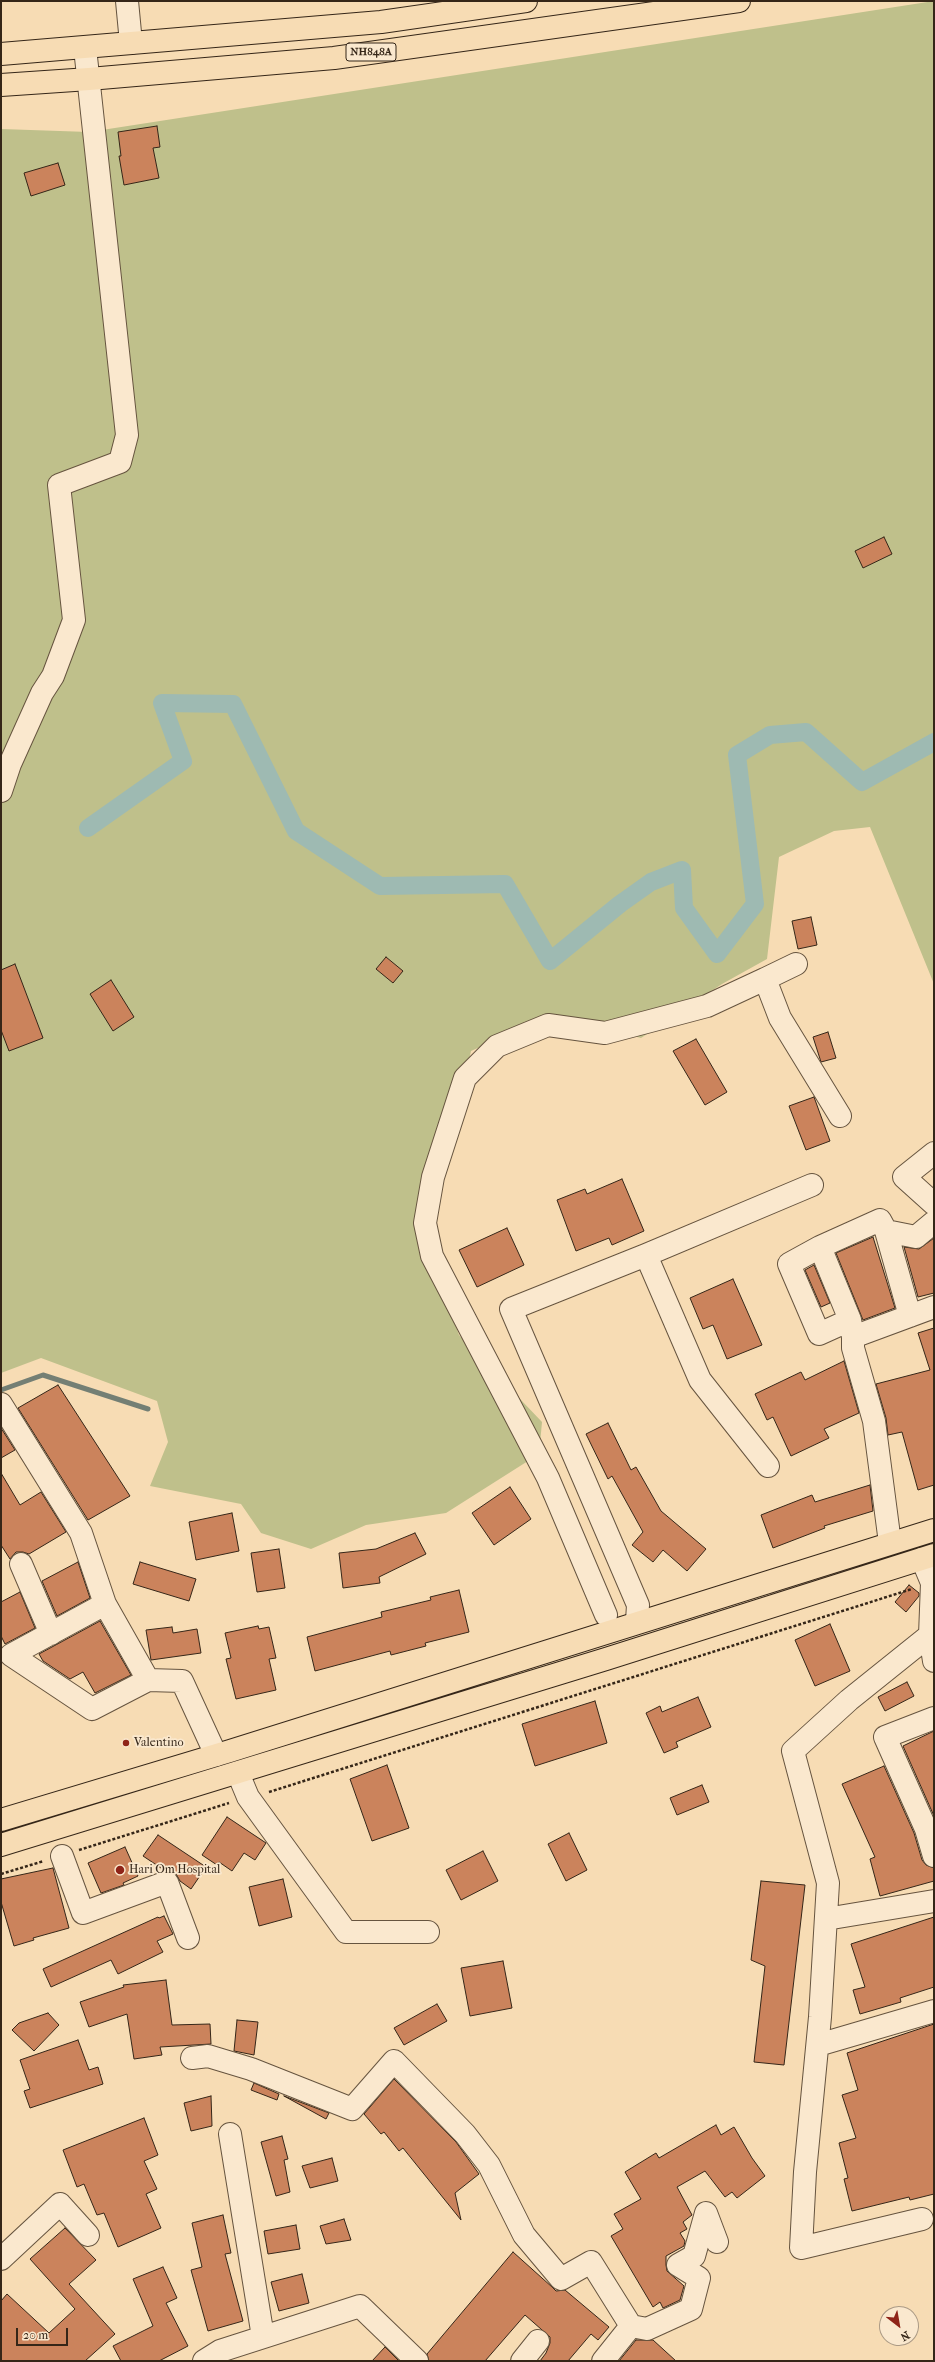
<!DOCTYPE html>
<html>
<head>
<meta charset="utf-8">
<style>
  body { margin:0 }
  #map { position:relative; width:935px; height:2362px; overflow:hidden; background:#f7dcb4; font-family:"IM FELL French Canon",serif }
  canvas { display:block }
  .frame { position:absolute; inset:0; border:2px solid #352618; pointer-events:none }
  .north { position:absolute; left:879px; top:2306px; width:40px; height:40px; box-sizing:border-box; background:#fae8ce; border:1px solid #ab9a85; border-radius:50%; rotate:149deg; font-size:11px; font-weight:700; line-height:16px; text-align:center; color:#352618 }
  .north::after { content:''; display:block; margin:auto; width:14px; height:18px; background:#8f2418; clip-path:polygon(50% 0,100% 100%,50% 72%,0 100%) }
  .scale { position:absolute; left:16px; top:2328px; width:52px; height:18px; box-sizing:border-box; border:2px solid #352618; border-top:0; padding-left:5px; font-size:12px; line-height:14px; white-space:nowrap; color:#352618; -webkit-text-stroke:3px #fae8ce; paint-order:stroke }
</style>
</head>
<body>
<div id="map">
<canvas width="935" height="2362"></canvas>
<div class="frame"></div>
<div class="north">N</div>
<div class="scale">20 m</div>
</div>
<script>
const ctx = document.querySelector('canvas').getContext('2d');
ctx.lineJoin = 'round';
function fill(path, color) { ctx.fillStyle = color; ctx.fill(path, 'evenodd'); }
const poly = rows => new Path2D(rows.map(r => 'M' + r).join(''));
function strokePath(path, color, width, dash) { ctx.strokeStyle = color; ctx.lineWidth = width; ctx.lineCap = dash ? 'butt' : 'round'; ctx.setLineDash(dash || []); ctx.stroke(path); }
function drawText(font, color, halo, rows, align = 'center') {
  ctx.font = font + ' "IM FELL French Canon",serif'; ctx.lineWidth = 3.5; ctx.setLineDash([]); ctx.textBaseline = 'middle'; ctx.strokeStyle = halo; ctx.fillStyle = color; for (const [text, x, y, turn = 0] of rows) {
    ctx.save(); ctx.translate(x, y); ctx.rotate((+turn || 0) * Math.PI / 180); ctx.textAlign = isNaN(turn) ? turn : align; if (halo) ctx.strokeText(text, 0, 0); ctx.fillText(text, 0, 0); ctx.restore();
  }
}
const green = poly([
  [934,1,934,984,870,827,834,831,779,857,767,959,722,984,641,1038,554,1014,471,1051,465,1078,420,1222,459,1335,542,1422,539,1454,446,1513,366,1525,311,1549,261,1533,241,1504,150,1486,168,1442,157,1401,41,1358,1,1373,1,129,89,132]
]);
const stream = poly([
  [1,1390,43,1375,148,1409]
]);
const canal = poly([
  [88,828,183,761,162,703,233,704,296,831,380,886,505,884,550,961,620,904,651,882,682,870,684,908,717,954,755,904,737,755,770,735,806,732,862,782,934,742]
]);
const building = poly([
  [157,126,160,147,153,148,159,178,124,185,119,156,121,156,118,132,157,126],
  [58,163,65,185,31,196,24,173,58,163],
  [884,537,892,554,863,568,855,551,884,537],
  [811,917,817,945,798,949,792,921,811,917],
  [386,957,403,971,393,983,376,969,386,957],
  [15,964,43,1038,9,1051,1,1030,1,970,15,964],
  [111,980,134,1017,113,1031,90,994,111,980],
  [828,1032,836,1058,821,1062,813,1037,828,1032],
  [696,1039,727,1092,705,1105,673,1051,696,1039],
  [814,1097,830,1141,806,1150,789,1106,814,1097],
  [622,1179,644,1231,612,1245,609,1238,576,1251,557,1200,585,1189,587,1194,622,1179],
  [507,1228,524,1265,477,1287,459,1250,507,1228],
  [873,1237,895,1308,863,1320,836,1253,873,1237],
  [934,1238,934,1293,918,1297,904,1247,919,1249,934,1238],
  [814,1265,830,1303,821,1307,805,1270,814,1265],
  [733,1279,762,1345,727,1359,713,1325,703,1329,690,1298,733,1279],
  [934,1328,934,1485,918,1490,902,1432,888,1435,886,1418,876,1384,930,1370,918,1333,934,1328],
  [844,1361,859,1413,824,1429,829,1438,791,1456,773,1417,767,1420,755,1394,801,1372,805,1380,844,1361],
  [58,1385,130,1496,88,1520,18,1408,58,1385],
  [608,1423,631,1470,636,1467,661,1511,706,1549,687,1571,663,1550,653,1562,632,1545,643,1532,612,1476,608,1479,586,1434,608,1423],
  [1,1428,15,1450,1,1458,1,1428],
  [1,1473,20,1505,41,1492,66,1532,29,1554,23,1552,16,1552,10,1559,1,1545,1,1473],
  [870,1485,873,1511,824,1526,825,1528,773,1548,761,1515,812,1495,815,1502,870,1485],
  [510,1487,531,1519,494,1545,472,1513,510,1487],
  [232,1513,239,1551,196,1560,189,1522,232,1513],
  [415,1533,426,1554,379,1577,380,1583,343,1588,339,1553,376,1549,415,1533],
  [279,1549,285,1588,257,1592,251,1553,279,1549],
  [78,1562,90,1598,57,1616,42,1581,78,1562],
  [140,1562,196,1579,189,1601,133,1584,140,1562],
  [909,1585,919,1593,919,1596,906,1612,895,1602,909,1585],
  [459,1590,469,1632,425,1643,426,1646,391,1655,390,1651,315,1671,307,1637,382,1617,381,1612,431,1600,430,1597,459,1590],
  [20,1592,35,1628,5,1644,1,1636,1,1602,20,1592],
  [100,1621,131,1675,95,1693,83,1672,70,1679,43,1661,39,1654,100,1621],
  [830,1624,850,1671,815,1686,795,1640,830,1624],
  [258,1626,259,1629,269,1627,276,1658,269,1659,276,1690,236,1699,226,1659,231,1658,225,1633,258,1626],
  [172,1627,173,1633,197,1629,201,1653,151,1660,146,1630,172,1627],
  [907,1682,914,1696,885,1711,878,1697,907,1682],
  [698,1697,711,1727,676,1742,678,1747,664,1753,646,1713,660,1706,662,1712,698,1697],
  [595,1701,607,1743,535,1766,522,1724,595,1701],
  [934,1731,934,1816,903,1746,934,1731],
  [387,1765,409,1828,372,1841,350,1779,387,1765],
  [884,1766,914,1833,922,1860,926,1865,934,1868,934,1881,880,1896,870,1859,875,1857,842,1784,884,1766],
  [702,1785,709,1802,677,1815,670,1798,702,1785],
  [227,1817,266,1843,255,1860,244,1853,232,1871,219,1862,217,1865,202,1855,227,1817],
  [569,1833,587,1870,566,1881,548,1844,569,1833],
  [158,1835,206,1867,191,1889,180,1881,175,1872,164,1870,143,1856,158,1835],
  [125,1847,138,1876,123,1883,124,1885,101,1893,88,1863,125,1847],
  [483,1851,498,1881,461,1900,446,1870,483,1851],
  [53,1868,69,1928,33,1938,34,1940,14,1946,1,1902,1,1879,53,1868],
  [283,1879,292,1917,259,1926,249,1887,283,1879],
  [761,1881,805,1885,784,2065,754,2062,765,1966,751,1960,761,1881],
  [164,1916,173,1934,157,1941,163,1952,118,1974,111,1960,51,1987,43,1969,158,1917,159,1918,164,1916],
  [934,1917,934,1987,900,1998,901,2002,860,2014,853,1990,865,1987,851,1944,934,1917],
  [503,1961,512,2008,470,2016,461,1968,503,1961],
  [166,1980,172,2025,210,2024,211,2044,160,2047,162,2055,134,2059,127,2014,89,2027,80,2002,124,1987,123,1985,166,1980],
  [437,2004,447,2021,404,2045,394,2028,437,2004],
  [48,2013,59,2025,34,2051,12,2030,19,2023,48,2013],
  [237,2020,258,2022,254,2055,234,2051,237,2020],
  [934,2024,934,2194,910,2200,909,2197,852,2211,844,2179,848,2178,839,2143,856,2138,842,2095,858,2090,847,2053,934,2024],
  [78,2040,89,2070,98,2067,103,2084,30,2108,24,2091,30,2089,20,2060,78,2040],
  [394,2079,456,2142,479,2174,455,2193,461,2220,403,2148,399,2151,384,2132,381,2134,364,2114,394,2079],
  [254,2083,279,2094,277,2100,251,2090,254,2083],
  [211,2096,212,2126,191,2131,184,2103,211,2096],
  [284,2096,329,2113,326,2119,284,2096],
  [144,2118,158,2155,144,2161,157,2189,146,2194,161,2228,118,2247,104,2213,97,2215,84,2184,77,2187,63,2150,144,2118],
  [716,2125,721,2135,734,2127,752,2158,765,2176,737,2198,732,2192,725,2197,705,2171,677,2187,692,2215,683,2222,687,2229,680,2233,685,2241,684,2246,666,2256,666,2265,667,2271,684,2286,680,2300,663,2308,660,2302,653,2307,611,2236,623,2229,614,2214,641,2199,625,2172,656,2153,659,2158,716,2125],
  [282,2136,288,2159,284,2160,290,2192,276,2196,261,2142,282,2136],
  [332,2158,338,2181,310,2188,302,2166,332,2158],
  [223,2215,231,2253,225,2254,243,2321,208,2331,191,2270,202,2267,192,2223,223,2215],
  [344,2219,351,2240,326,2244,320,2226,344,2219],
  [296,2225,300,2249,268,2254,264,2231,296,2225],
  [65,2228,96,2260,69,2284,115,2334,85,2361,1,2361,1,2301,7,2294,49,2333,75,2309,30,2259,65,2228],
  [513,2252,552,2287,556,2291,565,2290,609,2327,598,2340,591,2334,568,2361,540,2361,546,2353,550,2343,550,2337,525,2315,485,2361,429,2361,427,2354,513,2252],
  [163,2267,177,2298,166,2303,188,2346,159,2361,121,2361,113,2346,153,2326,133,2279,163,2267],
  [302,2274,309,2303,279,2311,271,2282,302,2274],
  [636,2340,653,2340,676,2361,619,2361,636,2340],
  [385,2347,399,2361,372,2361,385,2347]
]);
const path = poly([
  [269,1792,912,1589],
  [79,1850,229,1803],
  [1,1874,44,1861]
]);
const minor = poly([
  [127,1,131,43],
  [1,791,10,764,42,693,53,676,74,620,59,485,120,462,127,435,85,48],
  [765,979,796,964],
  [934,1153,904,1177,934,1204],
  [886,1231,916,1237,934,1222],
  [820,1247,850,1320],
  [646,1255,700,1380,768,1466],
  [853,1337,850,1320,819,1334,789,1264,820,1247,880,1220,886,1231,910,1316],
  [1,1404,81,1533,105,1604,148,1680,182,1681,216,1755],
  [890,1543,874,1421,853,1348,853,1337,934,1307],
  [922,1559,932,1583,930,1635,849,1700,793,1751,828,1883,820,2017,805,2172,801,2248,922,2219],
  [21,1564,51,1634],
  [105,1604,11,1655,92,1709,148,1680],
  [606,1615,548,1478,432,1256,425,1223,433,1177,465,1078,497,1046,548,1025,605,1033,707,1006,765,979,780,1018,840,1116],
  [637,1621,638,1605,511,1309,646,1255,812,1185],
  [930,1635,934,1661],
  [934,1718,885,1737,926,1829,934,1856],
  [238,1773,248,1797,346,1932,428,1932],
  [62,1856,83,1913,167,1882,188,1938],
  [826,1919,934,1901],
  [818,2045,934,2011],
  [192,2058,208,2056,251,2069,352,2109,394,2061,465,2134,489,2165,524,2235,561,2279,591,2262,631,2326,603,2361],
  [230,2134,263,2337],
  [1,2259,60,2204,88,2235],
  [631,2326,647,2329,691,2309,699,2278,678,2265,694,2256,706,2213,717,2242],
  [204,2361,220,2351,360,2306,417,2361],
  [522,2361,538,2341]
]);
const major = poly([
  [1,1820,230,1751,934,1530],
  [1,1845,606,1659,934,1555]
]);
const highway = poly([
  [1,54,381,22,526,1],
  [1,85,89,79,334,58,739,1]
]);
const markers = [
  [126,1743,4,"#8f2418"],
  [120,1870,5,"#8f2418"]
];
const shields = [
  [371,52,50]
];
const shieldNames = [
  ["NH848A",371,52]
];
const poiNames = [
  ["Valentino",134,1743],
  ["Hari Om Hospital",129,1870]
];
fill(green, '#bfc08b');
strokePath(stream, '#747f74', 5);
strokePath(canal, '#9ebab2', 18);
fill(building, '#cb835c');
strokePath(building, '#352618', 1);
strokePath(minor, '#66543f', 24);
strokePath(major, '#352618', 24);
strokePath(highway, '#352618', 24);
strokePath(path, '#352618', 2.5, [3, 2]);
strokePath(minor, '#fae8ce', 22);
strokePath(major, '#f7dcb4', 22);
strokePath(highway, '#f7dcb4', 22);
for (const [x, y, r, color] of markers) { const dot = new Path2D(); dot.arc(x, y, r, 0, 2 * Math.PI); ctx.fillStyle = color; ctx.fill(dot); strokePath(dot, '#fae8ce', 1.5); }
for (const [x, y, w] of shields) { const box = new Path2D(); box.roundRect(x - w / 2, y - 9, w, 18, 3); ctx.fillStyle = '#fae8ce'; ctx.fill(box); strokePath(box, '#352618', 1); }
drawText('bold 11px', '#352618', null, shieldNames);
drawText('12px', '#352618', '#fae8ce', poiNames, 'left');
</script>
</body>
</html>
